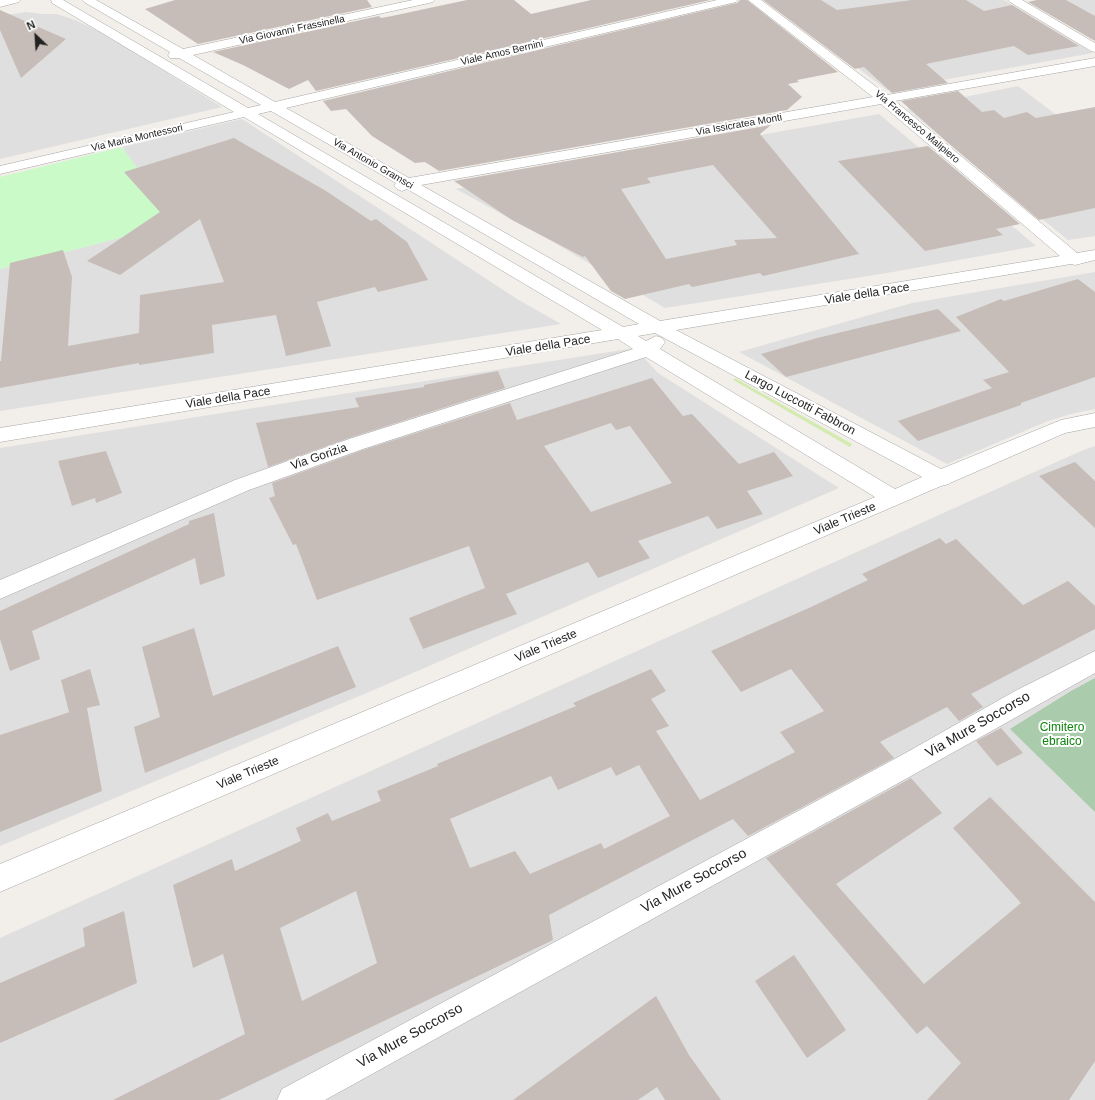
<!DOCTYPE html>
<html>
<head>
<meta charset="utf-8">
<style>
  body { margin:0 }
  #map { position:relative; width:1095px; height:1100px; overflow:hidden; background:#f2eee9; font-family:Arial,sans-serif }
  canvas { display:block }
  .north { position:absolute; left:16px; top:16px; width:40px; height:40px; -webkit-text-stroke:3px #fff; paint-order:stroke; rotate:335deg; font-size:11px; font-weight:700; line-height:16px; text-align:center; color:#222 }
  .north::after { content:''; display:block; margin:auto; width:14px; height:18px; background:#222; clip-path:polygon(50% 0,100% 100%,50% 72%,0 100%) }
</style>
</head>
<body>
<div id="map">
<canvas width="1095" height="1100"></canvas>
<div class="north">N</div>
</div>
<script>
const ctx = document.querySelector('canvas').getContext('2d');
ctx.lineJoin = 'round';
function fill(path, color) { ctx.fillStyle = color; ctx.fill(path, 'evenodd'); }
const poly = rows => new Path2D(rows.map(r => 'M' + r).join(''));
function strokePath(path, color, width, dash) { ctx.strokeStyle = color; ctx.lineWidth = width; ctx.lineCap = dash ? 'butt' : 'round'; ctx.setLineDash(dash || []); ctx.stroke(path); }
function drawText(font, color, halo, rows, align = 'center') {
  ctx.font = font + ' Arial,sans-serif'; ctx.lineWidth = 4; ctx.setLineDash([]); ctx.textBaseline = 'middle'; ctx.strokeStyle = halo; ctx.fillStyle = color; for (const [text, x, y, turn = 0] of rows) {
    ctx.save(); ctx.translate(x, y); ctx.rotate((+turn || 0) * Math.PI / 180); ctx.textAlign = isNaN(turn) ? turn : align; if (halo) ctx.strokeText(text, 0, 0); ctx.fillText(text, 0, 0); ctx.restore();
  }
}
const residential = poly([
  [768,0,1004,0,1093,53,887,90],
  [1043,0,1095,0,1095,27],
  [26,12,43,14,57,14,75,20,103,33,222,107,0,159,0,16],
  [1018,86,1095,144,1095,236,1068,240,907,109],
  [879,114,1036,246,887,273,665,308,553,242,456,189],
  [242,119,517,299,561,324,0,411,0,269,177,223,122,147],
  [1095,272,1095,409,1071,414,1048,421,947,464,739,352,912,303],
  [635,348,658,373,839,488,369,692,0,846,0,448],
  [1095,446,1095,1100,0,1100,0,938,1081,451]
]);
const grass = poly([
  [735,378,852,444,850,447,733,380]
]);
const cemetery = poly([
  [1095,678,1095,812,1010,729,1071,691]
]);
const park = poly([
  [122,147,177,223,0,269,0,177]
]);
const building = poly([
  [175,0,367,0,372,7,198,44,145,9],
  [467,0,514,0,531,14,591,0,710,0,316,91,308,80,289,89,243,65,213,52,379,16,381,18,392,16],
  [740,0,747,0,838,72,797,80,799,82,788,84,802,97,787,110,439,171,425,162,415,163,372,136,346,109,331,111,323,101,732,4,737,3],
  [763,0,821,0,837,10,912,0,966,0,984,11,1012,5,1079,46,1028,55,1014,46,926,64,948,83,892,93,864,67,855,69],
  [1037,0,1066,0,1095,16,1095,41,1028,2],
  [0,10,36,26,66,39,21,78,0,30],
  [958,91,982,112,994,110,1004,118,1027,112,1036,118,1095,107,1095,208,1039,220,947,142,901,101],
  [771,125,760,134,859,254,763,276,760,273,692,287,689,284,625,299,611,291,585,256,583,257,512,220,454,181],
  [713,165,777,238,734,240,737,245,666,259,621,189,651,183,647,178],
  [234,138,326,191,371,221,376,219,407,242,428,280,378,292,375,287,317,302,331,346,286,356,276,315,212,325,214,353,139,365,139,363,0,388,0,361,1,361,10,263,63,250,72,277,68,346,139,333,140,295,224,282,200,219,120,275,87,261,160,212,124,172],
  [928,146,1020,224,996,229,1003,235,925,251,838,161],
  [1078,279,1095,292,1095,377,1021,403,1021,405,918,441,898,421,992,388,983,380,1009,372,956,317,1001,299,1004,301],
  [938,309,961,331,786,377,761,354,817,338],
  [498,371,505,388,349,438,268,467,256,423,359,407,355,398,424,387,424,385],
  [652,378,683,416,692,414,739,464,774,452,793,476,747,491,763,514,717,529,708,516,638,541,650,558,598,578,588,562,506,594,517,614,423,649,409,618,485,588,469,546,317,600,296,544,293,545,269,498,275,496,272,483,363,450,510,403,517,420],
  [611,423,616,430,630,426,672,483,591,512,544,446],
  [106,451,122,493,96,503,95,498,72,506,58,461],
  [1075,462,1095,481,1095,528,1039,476],
  [214,513,225,576,200,585,195,558,32,631,40,659,10,671,0,639,0,611,189,524,189,521],
  [940,538,946,544,956,539,1023,605,1068,581,1095,606,1095,629,971,694,983,707,959,721,947,707,880,742,894,758,748,836,733,819,549,915,553,940,219,1100,113,1100,245,1034,223,954,193,968,173,885,232,859,235,871,301,841,296,828,328,813,332,821,381,801,377,791,438,766,437,764,576,706,573,703,651,669,666,691,651,699,669,726,656,731,700,800,795,752,780,732,824,711,791,669,741,692,711,651,811,607,868,580,862,574],
  [639,765,670,816,604,849,601,843,530,874,515,851,470,868,450,819,551,776,558,790,611,767,616,776],
  [356,891,377,963,302,1001,280,928],
  [194,628,213,696,338,646,356,687,145,773,134,727,160,717,142,647],
  [90,669,100,705,87,708,102,791,0,832,0,735,70,712,69,712,61,680],
  [1001,728,1023,753,997,766,976,741],
  [911,778,942,813,836,884,924,984,1021,903,953,828,990,797,1095,902,1095,1061,1069,1100,927,1100,961,1063,927,1026,917,1034,766,858],
  [124,911,137,983,0,1043,0,983,85,946,83,928],
  [794,955,846,1030,807,1058,755,981],
  [656,996,689,1055,721,1100,665,1100,657,1087,638,1100,513,1100]
]);
const minor = poly([
  [0,0,21,0,19,2,0,7,0,0],
  [51,0,63,0,248,108,261,105,179,58,170,58,168,55,170,52,84,2,82,0,96,0,183,49,413,0,435,0,433,2,429,3,193,55,275,102,717,0,738,0,736,2,732,3,286,108,409,178,873,97,748,0,761,0,887,95,1095,58,1095,66,895,101,1077,253,1095,250,1095,260,1075,265,1071,264,676,330,941,469,1061,420,1095,413,1095,427,1065,433,950,483,949,484,941,486,0,892,0,864,875,497,646,357,363,449,249,490,0,599,0,580,235,480,349,439,633,349,618,339,0,442,0,428,602,330,244,117,0,174,0,166,234,112,52,3,51,0],
  [881,104,1060,256,660,321,421,185,881,104],
  [271,111,396,183,394,186,397,189,402,191,407,189,639,324,623,327,258,114,271,111],
  [655,333,922,477,895,489,660,349,665,342,662,338,656,336,646,341,638,336,655,333],
  [1008,0,1022,0,1095,43,1095,52,1091,51,1010,2,1008,0],
  [1095,651,1095,673,920,771,325,1100,277,1100,282,1089,902,755,1015,691,1095,651]
]);
const farStreetnames = [
  ["Via Giovanni Frassinella",292,30,-12],
  ["Viale Amos Bernini",502,53,-13],
  ["Via Issicratea Monti",739,125,-10],
  ["Via Francesco Malipiero",917,127,40],
  ["Via Maria Montessori",137,138,-13],
  ["Via Antonio Gramsci",373,164,30]
];
const streetNames = [
  ["Viale della Pace",867,294,-9],
  ["Viale della Pace",548,346,-9],
  ["Viale della Pace",228,398,-9],
  ["Largo Luccotti Fabbron",800,403,28],
  ["Via Gorizia",319,457,-19],
  ["Viale Trieste",845,519,-23],
  ["Viale Trieste",546,646,-23],
  ["Viale Trieste",248,773,-23]
];
const parkNames = [
  ["Cimitero",1062,728],
  ["ebraico",1062,742]
];
const nearStreetnames = [
  ["Via Mure Soccorso",978,725,-30],
  ["Via Mure Soccorso",694,881,-29],
  ["Via Mure Soccorso",410,1036,-29]
];
fill(residential, '#e0dfdf');
fill(grass, '#d3ebb0');
fill(cemetery, '#aacbac');
fill(park, '#c9fac8');
fill(building, '#c7bdb8');
strokePath(minor, '#a6a6a6', 1);
fill(minor, '#fff');
drawText('10px', '#222', '#fff', farStreetnames);
drawText('12px', '#222', '#fff', streetNames);
drawText('12px', '#0e840c', '#fff', parkNames);
drawText('14px', '#222', '#fff', nearStreetnames);
</script>
</body>
</html>
